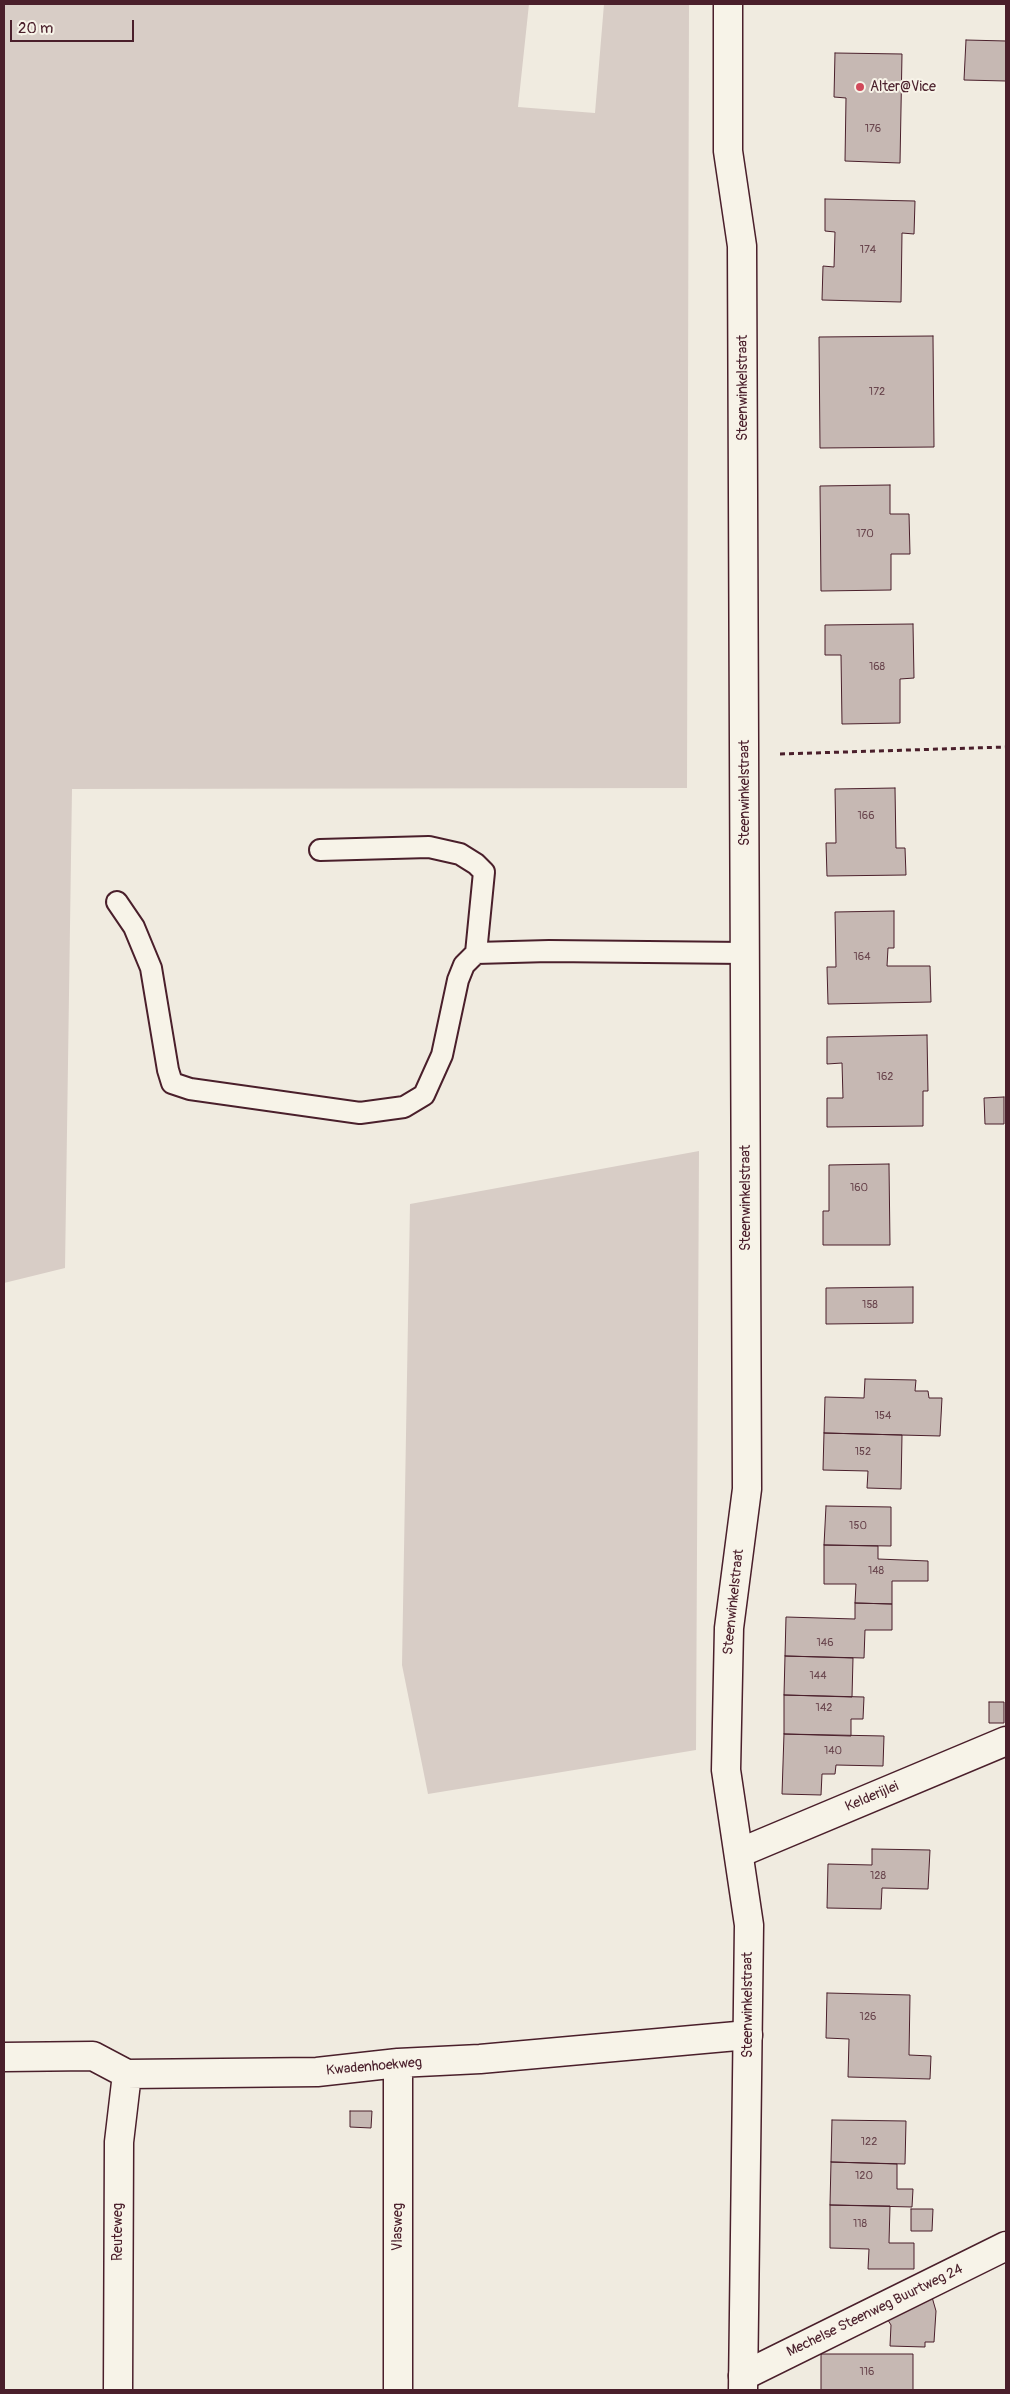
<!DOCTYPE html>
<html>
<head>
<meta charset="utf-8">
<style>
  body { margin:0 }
  #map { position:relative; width:1010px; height:2394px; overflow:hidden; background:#f0ebe0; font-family:Pangolin,sans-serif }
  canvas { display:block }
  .frame { position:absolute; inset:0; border:5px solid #4a1f2b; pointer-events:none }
  .scale { position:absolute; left:10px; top:20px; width:124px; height:22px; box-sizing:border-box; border:2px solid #4a1f2b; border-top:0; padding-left:6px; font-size:15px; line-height:18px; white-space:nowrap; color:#4a1f2b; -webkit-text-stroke:4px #f7f3e8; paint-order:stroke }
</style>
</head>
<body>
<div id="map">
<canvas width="1010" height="2394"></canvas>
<div class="frame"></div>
<div class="scale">20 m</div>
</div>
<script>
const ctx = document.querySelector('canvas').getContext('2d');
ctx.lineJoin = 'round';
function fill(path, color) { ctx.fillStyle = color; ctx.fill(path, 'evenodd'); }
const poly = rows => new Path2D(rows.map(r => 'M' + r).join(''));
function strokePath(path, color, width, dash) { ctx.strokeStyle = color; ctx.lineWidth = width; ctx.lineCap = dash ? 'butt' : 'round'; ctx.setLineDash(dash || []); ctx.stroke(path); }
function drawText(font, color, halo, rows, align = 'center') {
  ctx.font = font + ' Pangolin,sans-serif'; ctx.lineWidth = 4; ctx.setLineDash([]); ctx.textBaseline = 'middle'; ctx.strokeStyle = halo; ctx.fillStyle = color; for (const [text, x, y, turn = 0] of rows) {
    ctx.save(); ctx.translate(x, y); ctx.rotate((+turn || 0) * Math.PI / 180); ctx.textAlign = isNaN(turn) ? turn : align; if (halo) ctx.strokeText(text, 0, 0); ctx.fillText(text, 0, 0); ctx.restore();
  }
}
const green = poly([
  [4,4,529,4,518,107,595,113,604,4,689,4,687,788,72,789,65,1268,4,1283],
  [699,1151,696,1750,428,1794,402,1665,410,1204]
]);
const building = poly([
  [966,40,1006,41,1006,81,964,80,966,40],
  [835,53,902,54,900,163,845,161,846,98,834,97,835,53],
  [825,199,915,201,914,234,902,233,901,302,822,300,823,266,834,267,835,232,825,231,825,199],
  [933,336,934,447,820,448,819,337,933,336],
  [890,485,890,514,909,514,910,554,891,554,891,590,821,591,820,486,890,485],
  [913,624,914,678,900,679,900,723,842,724,841,655,825,655,825,625,913,624],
  [895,788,896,848,905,848,906,875,827,876,826,843,836,843,835,789,895,788],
  [894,911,894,948,888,948,887,966,930,966,931,1002,828,1004,827,967,836,967,835,912,894,911],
  [927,1035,928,1091,923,1091,923,1126,827,1127,827,1098,843,1098,842,1063,827,1064,827,1037,927,1035],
  [1004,1097,1004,1124,985,1124,984,1098,1004,1097],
  [889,1164,890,1245,823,1245,823,1211,829,1211,829,1165,889,1164],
  [913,1287,913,1323,826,1324,826,1288,913,1287],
  [865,1379,916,1380,915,1391,928,1391,929,1398,942,1398,940,1436,824,1433,825,1397,864,1398,865,1379],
  [824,1433,902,1435,901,1489,867,1488,868,1471,823,1470,824,1433],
  [826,1506,891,1507,891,1546,824,1545,826,1506],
  [824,1545,878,1546,878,1559,928,1561,928,1581,892,1581,892,1604,855,1603,856,1584,824,1584,824,1545],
  [855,1603,892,1604,892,1630,865,1630,864,1658,785,1656,786,1617,855,1619,855,1603],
  [785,1656,853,1658,852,1697,784,1695,785,1656],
  [784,1695,864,1697,863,1719,851,1719,851,1736,784,1734,784,1695],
  [989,1702,1004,1702,1004,1723,989,1723,989,1702],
  [784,1734,884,1736,883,1766,836,1765,835,1774,822,1774,821,1795,782,1794,784,1734],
  [872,1849,930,1850,928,1889,882,1888,881,1909,827,1908,828,1864,872,1865,872,1849],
  [827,1993,910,1995,909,2055,931,2056,930,2079,848,2077,849,2039,826,2038,827,1993],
  [350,2111,372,2111,371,2128,350,2127,350,2111],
  [832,2120,906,2121,905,2164,831,2162,832,2120],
  [831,2162,897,2164,897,2189,913,2189,912,2207,830,2205,831,2162],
  [830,2205,890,2206,889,2243,914,2243,914,2269,868,2269,869,2249,830,2248,830,2205],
  [911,2209,933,2209,932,2231,911,2231,911,2209],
  [932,2297,936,2311,934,2342,925,2342,925,2347,890,2346,891,2325,886,2317,932,2297],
  [821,2354,913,2354,913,2390,821,2390,821,2354]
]);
const path = poly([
  [780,754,1006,747]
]);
const lane = poly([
  [320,850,429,847,460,854,476,864,484,872,476,953],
  [117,902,134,927,151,968,168,1070,172,1083,190,1089,360,1113,404,1107,424,1095,442,1055,458,980,464,965,476,953,549,951,745,953]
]);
const street = poly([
  [739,1853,1006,1741],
  [4,2057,93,2056,127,2074,317,2072,398,2063,480,2059,748,2035],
  [398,2063,398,2390],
  [743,2376,1006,2246],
  [118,2390,119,2142,127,2074]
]);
const secondary = poly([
  [728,4,728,151,742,246,747,1489,729,1628,726,1770,749,1925,743,2390]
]);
const markers = [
  [860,87,5,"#d1495b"]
];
const numberNames = [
  ["176",873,129],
  ["174",868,250],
  ["172",877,392],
  ["170",865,534],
  ["168",877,667],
  ["166",866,816],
  ["164",862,957],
  ["162",885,1077],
  ["160",859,1188],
  ["158",870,1305],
  ["154",883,1416],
  ["152",863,1452],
  ["150",858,1526],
  ["148",876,1571],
  ["146",825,1643],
  ["144",818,1676],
  ["142",824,1708],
  ["140",833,1751],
  ["128",878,1876],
  ["126",868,2017],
  ["122",869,2142],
  ["120",864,2176],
  ["118",860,2224],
  ["116",867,2372]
];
const poiNames = [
  ["Alter@Vice",870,87]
];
const streetNames = [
  ["Steenwinkelstraat",743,388,-90],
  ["Steenwinkelstraat",745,793,-90],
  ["Steenwinkelstraat",746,1198,-90],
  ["Steenwinkelstraat",734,1602,-84],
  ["Kelderijlei",872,1797,-23],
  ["Steenwinkelstraat",748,2005,-90],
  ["Kwadenhoekweg",374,2067,-5],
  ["Vlasweg",398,2227,-90],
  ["Reuteweg",118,2232,-90],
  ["Mechelse Steenweg Buurtweg 24",875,2311,-26]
];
fill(green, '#d8cdc6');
fill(building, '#c6b8b3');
strokePath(building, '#4a1f2b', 1);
strokePath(lane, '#4a1f2b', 24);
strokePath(street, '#4a1f2b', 31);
strokePath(secondary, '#4a1f2b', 31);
strokePath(path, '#4a1f2b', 3, [5, 4]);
strokePath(lane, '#f7f3e8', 20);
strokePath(street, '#f7f3e8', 28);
strokePath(secondary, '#f7f3e8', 28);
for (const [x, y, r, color] of markers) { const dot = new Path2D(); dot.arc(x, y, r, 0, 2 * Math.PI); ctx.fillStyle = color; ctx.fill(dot); strokePath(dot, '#f7f3e8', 2); }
drawText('11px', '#69454d', null, numberNames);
drawText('14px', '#4a1f2b', '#f7f3e8', poiNames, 'left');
drawText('14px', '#4a1f2b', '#f7f3e8', streetNames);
</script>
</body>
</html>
